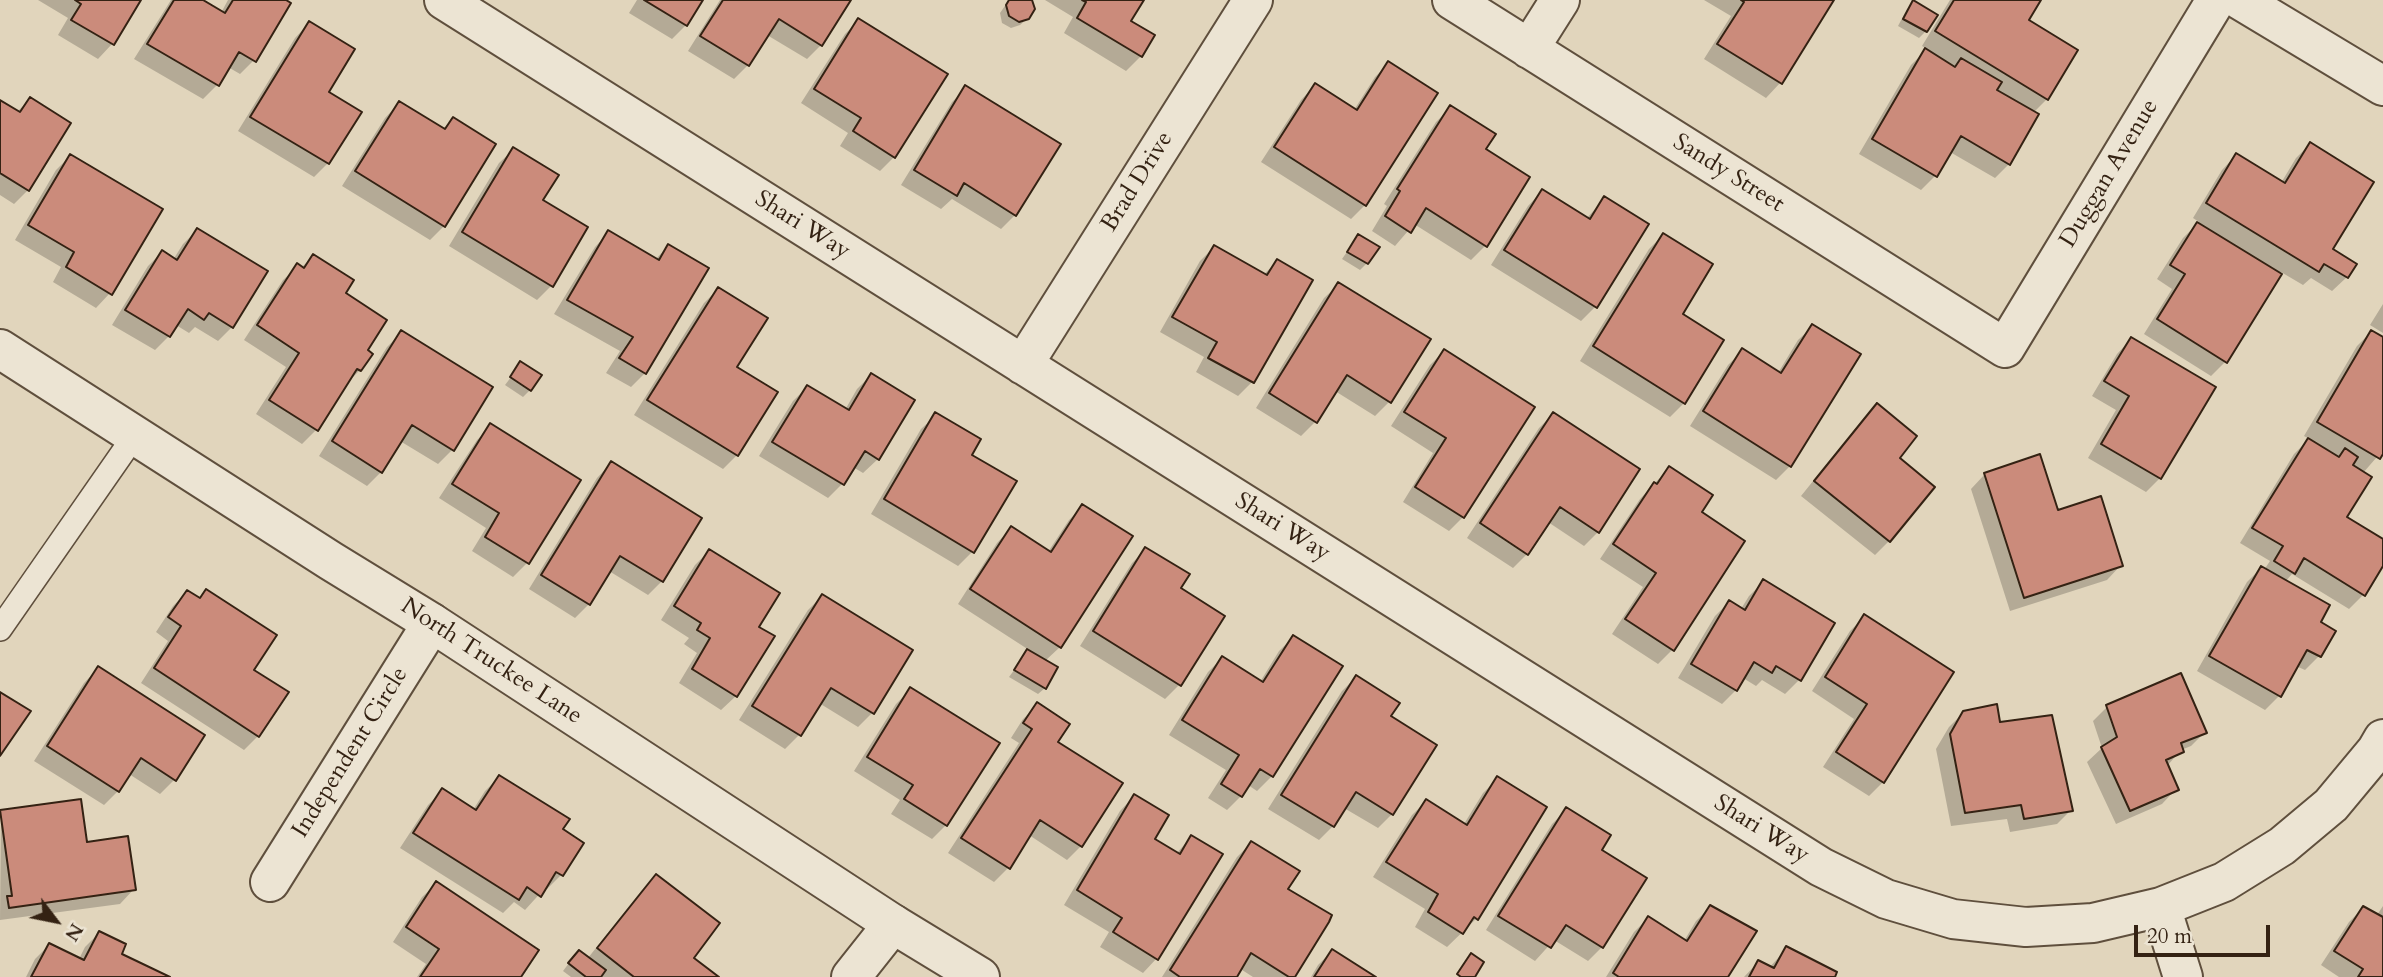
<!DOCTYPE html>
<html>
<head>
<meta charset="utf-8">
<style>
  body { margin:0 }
  #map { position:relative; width:2383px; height:977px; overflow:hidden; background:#e1d5bc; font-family:Cardo,serif }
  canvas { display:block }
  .north { position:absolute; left:21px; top:886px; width:70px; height:70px; -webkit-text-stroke:5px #ece4d3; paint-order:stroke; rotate:122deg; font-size:19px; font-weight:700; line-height:28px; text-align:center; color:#342213 }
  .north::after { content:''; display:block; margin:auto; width:24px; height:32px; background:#342213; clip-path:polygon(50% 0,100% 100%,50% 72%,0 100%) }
  .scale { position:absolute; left:2134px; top:925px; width:136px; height:32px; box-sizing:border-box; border:4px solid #342213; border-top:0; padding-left:9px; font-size:21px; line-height:24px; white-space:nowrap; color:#342213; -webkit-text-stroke:5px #ece4d3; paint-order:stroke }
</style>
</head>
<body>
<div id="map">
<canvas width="2383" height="977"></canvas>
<div class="north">N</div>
<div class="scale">20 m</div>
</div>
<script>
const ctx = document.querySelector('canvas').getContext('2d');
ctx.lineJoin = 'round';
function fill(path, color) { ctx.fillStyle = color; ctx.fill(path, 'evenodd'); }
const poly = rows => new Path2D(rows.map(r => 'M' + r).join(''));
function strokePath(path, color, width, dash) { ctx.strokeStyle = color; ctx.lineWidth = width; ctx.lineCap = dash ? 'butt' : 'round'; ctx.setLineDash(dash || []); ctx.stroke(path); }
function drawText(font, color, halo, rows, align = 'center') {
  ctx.font = font + ' Cardo,serif'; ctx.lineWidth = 7; ctx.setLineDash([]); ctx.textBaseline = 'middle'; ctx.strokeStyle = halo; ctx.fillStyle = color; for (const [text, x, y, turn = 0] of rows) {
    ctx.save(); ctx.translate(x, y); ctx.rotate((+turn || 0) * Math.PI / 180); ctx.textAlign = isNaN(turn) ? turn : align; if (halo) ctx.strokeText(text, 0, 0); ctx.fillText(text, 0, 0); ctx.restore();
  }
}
const shadow = poly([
  [38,0,139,0,112,44,98,59,58,35,68,18],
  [171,0,199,0,221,13,228,0,283,0,254,60,240,74,228,67,217,85,203,99,134,59],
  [637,0,701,0,686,25,672,39,629,13],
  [720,0,849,0,821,45,807,59,767,35,748,65,734,79,688,51],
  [1009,0,1031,0,1028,18,1020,25,1011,28,1002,23,1000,13],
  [1045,0,1142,0,1129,21,1153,35,1141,56,1126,71,1064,33,1073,17],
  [1704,0,1832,0,1780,83,1766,98,1704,59,1731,16],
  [1950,0,2039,0,2026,21,2047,99,2033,113,2009,164,1995,178,1950,152,1935,176,1921,190,1859,154,1911,65,1927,49,1922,46],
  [1913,3,1926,31,1919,38,1898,26,1907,9],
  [859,20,945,75,894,157,880,171,840,146,848,133,801,103,845,34],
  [309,23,326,93,328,163,314,177,238,131,295,38],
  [1389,63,1365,205,1351,219,1261,162,1301,100,1315,85,1354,110,1375,77],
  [966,88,1015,215,1001,229,952,199,941,209,901,185,952,102],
  [30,99,28,190,14,204,0,195,0,102,17,112],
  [399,103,442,130,453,119,444,226,430,240,342,186,385,118],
  [1450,108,1484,149,1485,246,1471,260,1414,224,1395,246,1372,231,1387,206,1384,204,1436,122],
  [2310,144,2330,249,2347,277,2332,291,2311,278,2303,285,2281,272,2225,362,2211,376,2144,334,2172,289,2157,279,2183,238,2199,222,2193,218,2222,170,2236,155,2281,183,2296,158],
  [514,149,541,200,551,286,537,300,449,246,499,163],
  [70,156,110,293,96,308,53,282,61,267,15,240,56,170],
  [1542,191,1586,219,1605,198,1595,307,1581,321,1491,265,1528,206],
  [197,230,232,327,218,341,195,327,189,333,176,325,169,336,155,350,112,325,148,266,162,252,173,260,183,244],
  [609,232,655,260,668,246,645,373,631,387,606,373,620,351,554,314,595,247],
  [1663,235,1680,314,1684,403,1670,417,1580,361,1649,249],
  [1358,236,1367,263,1360,270,1342,259],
  [1214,247,1263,275,1278,261,1252,382,1238,396,1196,372,1204,357,1160,332,1200,261],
  [313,256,343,293,366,351,360,370,345,385,316,430,302,444,256,414,286,367,244,340,283,280,298,266,301,268],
  [1339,284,1389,402,1375,416,1335,391,1315,422,1301,436,1256,408,1324,298],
  [718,289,735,367,737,455,723,469,634,415,704,303],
  [2383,304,2383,333,2370,325],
  [1813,326,1790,466,1776,480,1690,426,1728,365,1742,351,1778,373,1798,340],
  [2371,332,2383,339,2383,450,2363,473,2344,517,2383,541,2383,563,2363,595,2349,609,2292,574,2285,582,2318,623,2333,631,2319,656,2305,670,2296,666,2279,696,2265,710,2197,671,2247,582,2261,568,2264,570,2270,561,2240,543,2294,454,2309,439,2304,436,2357,346],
  [401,333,491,388,452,450,438,464,400,441,381,472,367,486,319,456,387,347],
  [2131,339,2160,478,2146,492,2088,458,2116,410,2092,396,2117,354],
  [1444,351,1463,517,1449,531,1403,502,1433,453,1391,426,1430,365],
  [521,364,530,390,523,397,505,385],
  [871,375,878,459,863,473,853,467,842,484,828,498,759,456,793,401,807,387,845,410,857,389],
  [1877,405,1898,458,1889,541,1875,555,1801,496,1863,419],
  [1553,414,1598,532,1584,546,1548,522,1527,554,1513,568,1467,538,1539,428],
  [936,415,970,455,972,552,958,566,871,514,921,429],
  [491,426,527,563,513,577,472,551,486,528,439,498,477,440],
  [611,463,662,581,648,595,609,571,589,604,575,618,529,589,597,478],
  [1669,468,1699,513,1743,541,1672,650,1658,664,1612,634,1643,587,1600,559,1640,499],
  [1985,474,2121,565,2107,580,2010,611,1971,489],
  [1083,506,1060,647,1045,661,1045,688,1038,694,1009,677,1029,650,958,604,997,543,1011,528,1048,552,1069,520],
  [1146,549,1178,589,1222,617,1179,685,1165,699,1080,646,1132,563],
  [709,551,757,628,736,696,721,710,679,683,697,653,684,644,689,638,661,620,695,565],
  [1763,582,1799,680,1785,694,1762,680,1756,686,1743,678,1736,690,1722,704,1678,678,1715,616,1729,602,1741,609,1749,596],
  [206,591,258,736,244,750,141,683,168,641,156,632,173,606,187,592,198,599],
  [822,596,910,651,872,713,858,727,819,703,799,735,785,749,739,720,808,610],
  [1864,617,1883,782,1869,796,1823,767,1854,719,1812,691,1850,631],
  [1293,637,1340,667,1272,776,1257,791,1248,785,1241,796,1227,810,1208,798,1226,770,1169,735,1208,672,1222,658,1260,682,1279,651],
  [98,668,174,780,160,794,129,774,118,791,104,805,34,761,84,683],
  [1356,677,1389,717,1392,814,1378,828,1344,808,1333,826,1319,840,1268,809,1342,691],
  [910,690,946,825,932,839,891,814,900,800,854,771,896,704],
  [1038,705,1056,742,1081,846,1067,860,1029,835,1008,868,994,882,948,853,1019,743,1011,738,1023,719],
  [2107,707,2205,732,2191,746,2181,750,2167,766,2176,789,2162,804,2116,824,2087,762,2102,748,2093,721],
  [1964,712,1999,724,2071,810,2057,824,2010,832,2007,819,1951,826,1936,749,1949,727],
  [499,777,560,830,581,843,561,875,547,889,545,888,525,910,514,902,503,913,400,848,428,805,442,791,473,810,485,791],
  [1497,779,1477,918,1447,947,1415,927,1425,909,1373,877,1412,815,1426,801,1464,824,1483,793],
  [1134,796,1152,840,1176,854,1191,837,1157,958,1143,973,1100,947,1109,932,1064,905,1120,811],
  [1566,810,1599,850,1602,947,1588,961,1554,940,1535,961,1486,930,1552,824],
  [1,812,85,844,134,889,120,904,0,920],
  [1251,843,1286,890,1293,977,1253,977,1239,968,1234,977,1162,977,1237,857],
  [656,876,692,959,716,977,571,977,563,971,572,959,588,958,642,890],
  [437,883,519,977,417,977,426,964,393,942,422,897],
  [2383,906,2383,977,2339,977,2321,965,2349,922,2363,908,2377,915],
  [1710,907,1726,977,1606,977,1634,932,1648,918,1684,941,1696,921],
  [99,933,119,955,166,977,26,977,35,959,49,945,79,959,85,947],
  [1787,948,1833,977,1744,977,1758,962,1769,968],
  [1332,951,1373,977,1311,977,1318,965]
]);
const building = poly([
  [75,0,141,0,114,45,71,20,81,4,75,0],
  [174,0,203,0,225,13,233,0,286,0,291,3,256,62,239,52,219,86,147,44,174,0],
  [644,0,703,0,687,26,644,0],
  [723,0,851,0,822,46,779,19,749,66,700,36,723,0],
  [1009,0,1032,0,1035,9,1029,19,1019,22,1009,16,1006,5,1009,0],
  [1082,0,1144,0,1131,21,1155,35,1142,57,1077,18,1086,2,1082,0],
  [1741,0,1834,0,1782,84,1717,44,1744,2,1741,0],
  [1913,0,1938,15,1927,32,1903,19,1913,0],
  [1954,0,2041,0,2029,20,2078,50,2048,100,1935,31,1954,0],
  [858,18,948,74,895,158,853,131,861,118,814,89,858,18],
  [309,21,355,49,329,92,362,112,329,164,250,117,309,21],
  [1925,48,1955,67,1961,58,2002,82,1997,90,2039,114,2010,165,1961,136,1937,177,1872,139,1925,48],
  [1388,61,1438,93,1366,206,1274,147,1315,83,1357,110,1388,61],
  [965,85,1061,144,1016,216,964,183,957,196,914,170,965,85],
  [30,97,71,123,29,191,0,173,0,100,20,112,30,97],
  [399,101,445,129,453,117,496,144,445,227,355,171,399,101],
  [1450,105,1496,134,1486,149,1530,177,1487,247,1426,208,1411,233,1385,216,1400,191,1397,189,1450,105],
  [2310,142,2374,182,2333,249,2357,264,2348,278,2324,264,2319,272,2206,203,2236,153,2285,183,2310,142],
  [513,147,559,175,543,200,588,227,553,287,462,232,513,147],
  [70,154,163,209,112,295,66,267,74,252,28,225,70,154],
  [1542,189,1590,219,1604,196,1649,224,1597,308,1504,250,1542,189],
  [2197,222,2282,274,2227,363,2157,319,2185,274,2170,265,2197,222],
  [197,228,268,271,233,328,209,313,204,320,188,309,170,337,125,310,162,250,177,260,197,228],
  [608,230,659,260,668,244,709,268,646,374,619,358,633,337,567,300,608,230],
  [1663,233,1713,264,1683,314,1724,340,1685,404,1593,346,1663,233],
  [1358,234,1380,247,1368,264,1347,252,1358,234],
  [1214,245,1267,275,1277,259,1313,280,1254,383,1208,358,1217,342,1172,317,1214,245],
  [313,254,354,280,346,293,387,320,368,350,373,354,361,371,357,369,318,431,269,400,299,353,257,325,297,263,304,268,313,254],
  [1338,282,1431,339,1391,403,1347,375,1317,423,1269,393,1338,282],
  [718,287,768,318,737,367,778,392,738,456,647,400,718,287],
  [1812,324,1861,354,1791,467,1703,411,1742,348,1781,373,1812,324],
  [401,330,493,387,454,451,412,425,382,473,332,441,401,330],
  [2371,330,2383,337,2383,454,2380,459,2317,422,2371,330],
  [2131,337,2216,387,2161,479,2101,444,2129,396,2104,381,2131,337],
  [1444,349,1535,407,1464,518,1415,487,1446,438,1404,412,1444,349],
  [520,361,542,375,531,391,510,377,520,361],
  [871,373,915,400,879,460,865,451,844,485,772,442,807,385,849,410,871,373],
  [1877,403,1917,436,1900,458,1935,487,1890,542,1814,481,1877,403],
  [935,412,981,439,972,455,1017,481,974,553,884,499,935,412],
  [1553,412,1640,469,1599,533,1560,507,1528,555,1480,523,1553,412],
  [490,423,581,480,529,564,485,537,499,513,452,484,490,423],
  [2308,438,2339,457,2345,448,2358,457,2353,465,2372,477,2347,517,2383,539,2383,566,2365,596,2304,558,2295,574,2274,561,2283,546,2252,528,2308,438],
  [2040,454,2058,510,2101,496,2123,566,2024,598,1984,473,2040,454],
  [611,461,702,518,663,582,620,556,590,605,541,575,611,461],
  [1669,466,1713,495,1702,512,1745,541,1674,651,1625,619,1656,573,1613,544,1654,482,1657,484,1669,466],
  [1082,504,1133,536,1061,648,970,589,1011,526,1051,552,1082,504],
  [1145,547,1190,574,1181,588,1225,616,1181,686,1093,631,1145,547],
  [709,549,780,593,759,627,775,636,737,697,692,669,710,638,697,630,701,623,674,606,709,549],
  [2261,566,2330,605,2321,622,2336,631,2321,657,2307,650,2281,697,2209,656,2261,566],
  [1763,579,1835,623,1801,681,1776,666,1772,673,1754,662,1737,691,1691,664,1729,600,1745,610,1763,579],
  [206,589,277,635,254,670,289,692,259,737,154,668,181,626,168,617,187,590,200,598,206,589],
  [822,594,913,650,874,714,831,688,801,736,752,706,822,594],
  [1864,614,1954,672,1884,783,1836,752,1867,704,1825,677,1864,614],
  [1293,635,1343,666,1273,777,1260,769,1242,797,1221,784,1239,755,1182,720,1222,656,1263,682,1293,635],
  [1027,649,1058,667,1046,689,1014,670,1027,649],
  [98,666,205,735,176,781,141,758,119,792,47,746,98,666],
  [2181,673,2207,733,2181,743,2184,752,2166,760,2179,790,2130,811,2101,747,2117,737,2106,705,2181,673],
  [1356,675,1400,703,1391,716,1437,745,1393,815,1356,792,1334,827,1281,795,1356,675],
  [910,687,1000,743,947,826,904,799,913,785,867,757,910,687],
  [0,692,31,711,0,756,0,692],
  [1037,702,1070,724,1058,742,1123,783,1082,847,1040,820,1010,869,961,838,1032,729,1023,723,1037,702],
  [1997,704,2000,722,2052,715,2073,811,2024,819,2021,805,1965,813,1950,734,1963,711,1997,704],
  [499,775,570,819,563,829,584,843,563,876,556,872,541,897,527,887,519,900,413,833,442,788,476,810,499,775],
  [1497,776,1547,807,1478,920,1474,917,1463,934,1428,912,1438,894,1386,862,1426,799,1467,825,1497,776],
  [1134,794,1169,815,1155,839,1180,854,1191,835,1223,854,1158,960,1113,932,1122,918,1077,890,1134,794],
  [81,799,87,842,128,836,136,890,9,908,7,896,12,896,0,810,81,799],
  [1566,807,1611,835,1602,850,1647,878,1603,948,1566,925,1551,948,1498,916,1566,807],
  [1251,841,1300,871,1288,889,1332,915,1329,922,1295,977,1289,977,1251,953,1237,977,1180,977,1170,970,1251,841],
  [656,874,720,923,694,958,719,977,634,977,597,948,656,874],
  [436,881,539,950,521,977,420,977,439,949,406,927,436,881],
  [1710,905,1757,931,1728,977,1619,977,1613,973,1648,916,1687,941,1710,905],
  [2363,906,2383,917,2383,977,2358,977,2363,969,2334,951,2363,906],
  [99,931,126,944,122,954,170,977,31,977,49,943,84,960,99,931],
  [1786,946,1837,972,1835,977,1749,977,1758,960,1774,968,1786,946],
  [1332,949,1376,977,1314,977,1332,949],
  [579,950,606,970,601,977,586,977,568,963,579,950],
  [1471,953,1484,962,1475,977,1461,977,1457,974,1471,953]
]);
const service = poly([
  [0,629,135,435]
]);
const minor = poly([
  [444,0,1821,867,1886,899,1953,919,2026,927,2093,923,2161,907,2224,882,2282,846,2331,805,2376,751,2383,739],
  [1452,0,2005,348,2216,0],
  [2240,0,2383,86],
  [1529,49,1560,0],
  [1023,365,1253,0],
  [270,882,432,623],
  [2161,907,2183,977],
  [851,977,893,924]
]);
const tertiary = poly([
  [0,349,331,561,432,623,893,924,980,977]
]);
const streetNames = [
  ["Sandy Street",1728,174,32],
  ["Duggan Avenue",2110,174,-59],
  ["Brad Drive",1138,182,-58],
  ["Shari Way",802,226,32],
  ["Shari Way",1282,528,32],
  ["North Truckee Lane",491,662,33],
  ["Independent Circle",351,753,-58],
  ["Shari Way",1761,830,32]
];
fill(shadow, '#0003');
fill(building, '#cb8b7b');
strokePath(building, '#342213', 2);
strokePath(service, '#5f4f3d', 26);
strokePath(minor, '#5f4f3d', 42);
strokePath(tertiary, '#5f4f3d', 42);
strokePath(service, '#ece4d3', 23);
strokePath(minor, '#ece4d3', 38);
strokePath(tertiary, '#ece4d3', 38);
drawText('24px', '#342213', '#ece4d3', streetNames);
</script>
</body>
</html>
